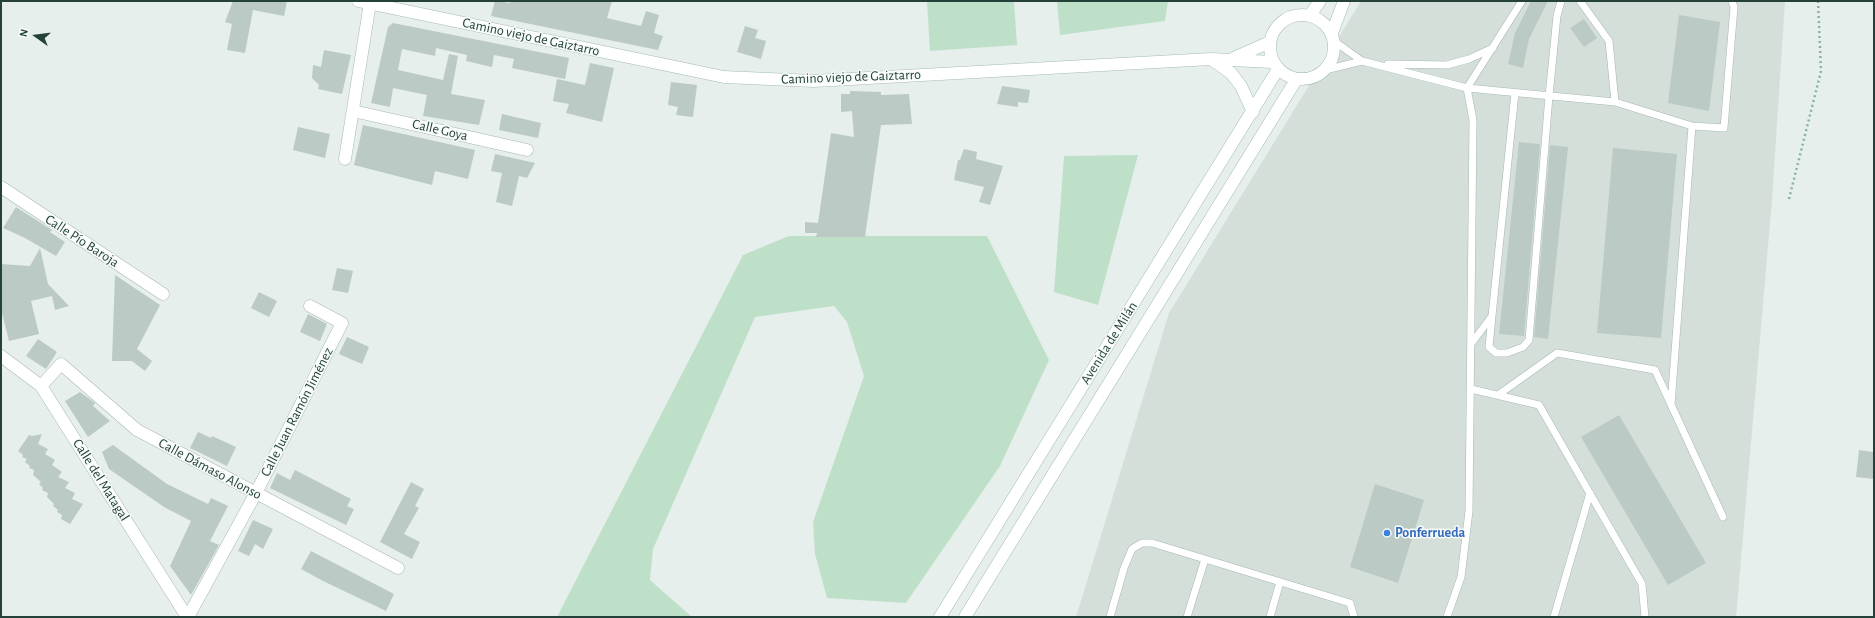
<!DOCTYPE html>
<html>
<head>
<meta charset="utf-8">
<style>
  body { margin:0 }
  #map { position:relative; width:1875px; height:618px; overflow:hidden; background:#e6efeb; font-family:"Alegreya Sans",sans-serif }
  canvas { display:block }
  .frame { position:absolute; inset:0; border:2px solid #24423a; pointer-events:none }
  .north { position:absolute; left:16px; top:16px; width:40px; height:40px; -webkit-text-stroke:3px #f7fbf9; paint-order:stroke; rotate:284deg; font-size:11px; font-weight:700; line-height:16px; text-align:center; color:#24423a }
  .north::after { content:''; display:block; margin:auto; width:14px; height:18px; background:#24423a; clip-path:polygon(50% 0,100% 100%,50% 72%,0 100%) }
</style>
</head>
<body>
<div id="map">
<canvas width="1875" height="618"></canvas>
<div class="frame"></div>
<div class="north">N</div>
</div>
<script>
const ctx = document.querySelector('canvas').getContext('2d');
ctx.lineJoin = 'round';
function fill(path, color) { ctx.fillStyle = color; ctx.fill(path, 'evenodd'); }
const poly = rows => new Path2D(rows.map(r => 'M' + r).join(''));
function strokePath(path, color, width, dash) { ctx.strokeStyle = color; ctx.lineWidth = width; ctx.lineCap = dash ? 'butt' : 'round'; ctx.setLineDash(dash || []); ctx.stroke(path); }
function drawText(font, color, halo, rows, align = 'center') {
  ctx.font = font + ' "Alegreya Sans",sans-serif'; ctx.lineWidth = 3; ctx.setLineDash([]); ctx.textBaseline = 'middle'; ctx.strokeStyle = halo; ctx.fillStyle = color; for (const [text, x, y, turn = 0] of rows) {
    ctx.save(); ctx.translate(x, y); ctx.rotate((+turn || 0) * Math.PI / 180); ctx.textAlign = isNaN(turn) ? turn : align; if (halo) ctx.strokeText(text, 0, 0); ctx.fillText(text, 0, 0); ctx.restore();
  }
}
const built = poly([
  [1361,1,1785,1,1772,200,1736,617,1076,617,1169,313]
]);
const green = poly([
  [927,1,1014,1,1017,45,930,51],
  [1057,1,1168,1,1165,21,1060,35],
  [1138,155,1098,305,1054,292,1064,156],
  [789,236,987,236,1049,360,1000,466,906,603,827,598,815,554,813,522,864,376,847,322,834,306,755,317,653,549,650,580,692,617,557,617,743,255]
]);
const building = poly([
  [233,1,287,1,284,16,253,10,245,53,227,50,232,24,225,22],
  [495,1,510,3,510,1,612,1,607,18,641,26,646,11,659,15,654,33,663,36,658,50,491,16],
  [1531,1,1548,1,1529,39,1523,68,1508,64,1515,33],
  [1679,15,1720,22,1709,111,1668,103],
  [1584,19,1597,38,1584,47,1570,28],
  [393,23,569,58,565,79,512,68,514,59,494,55,492,67,466,61,467,55,436,48,435,56,402,49,398,70,443,80,449,54,458,56,451,94,485,100,479,125,423,116,427,95,393,88,390,107,371,103,388,27],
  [745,26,758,30,755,38,766,41,761,59,737,52],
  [324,50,351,55,342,94,318,89,319,85,312,78,313,65,321,67],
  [590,63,614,68,602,122,566,113,569,104,553,101,557,79,585,85],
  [671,82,697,85,693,117,676,115,678,107,668,105],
  [1002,86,1030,90,1028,103,1018,102,1018,107,997,104],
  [850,91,881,92,881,95,909,94,912,124,881,125,865,237,816,237,817,233,805,233,805,222,818,223,831,133,854,137,852,111,841,112,841,94,850,94],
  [502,114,541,123,538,138,499,130],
  [363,125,475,150,468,179,435,171,432,185,354,165],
  [298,127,330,134,325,158,293,150],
  [1519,142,1540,144,1524,336,1499,334],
  [1550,145,1568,147,1548,339,1534,337],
  [1613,148,1677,154,1661,338,1597,333],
  [964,149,977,152,976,159,1003,166,990,205,979,202,984,187,954,180,958,160,960,160],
  [495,154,535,163,527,178,519,176,512,206,496,202,502,173,491,171],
  [16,207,52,230,50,232,65,242,56,256,25,238,3,228],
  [40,248,48,284,69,306,55,310,52,296,31,301,39,334,9,341,1,309,1,264,30,266],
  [337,268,353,271,348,293,332,290],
  [115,275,160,305,137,349,152,361,145,371,132,361,112,361],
  [259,292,277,301,269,317,251,308],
  [308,314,327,324,320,341,300,332],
  [347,337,369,347,362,364,339,354],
  [38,339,57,352,46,369,26,356],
  [80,392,95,403,93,406,110,421,88,437,65,401],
  [1619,415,1706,563,1668,585,1581,437],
  [198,432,211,438,212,436,236,447,227,466,190,448],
  [42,434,38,444,48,449,45,454,55,460,52,465,62,472,58,477,69,482,65,488,75,493,72,499,83,504,70,524,61,519,62,515,57,512,58,510,53,506,54,504,47,497,48,493,42,490,43,488,39,484,41,482,33,475,34,470,29,468,30,466,25,462,27,459,22,457,23,455,18,451,29,435,32,436],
  [113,445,167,484,208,504,211,498,228,506,210,541,219,545,191,595,170,566,191,521,164,507,109,469,102,452],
  [1859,450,1874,452,1874,479,1856,477],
  [295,470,351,499,347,506,354,509,346,525,270,488,277,473,290,480],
  [411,482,424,489,415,506,419,508,404,534,420,542,412,559,380,542],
  [1375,484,1424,500,1398,583,1350,567],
  [253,520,273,529,263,549,255,544,249,556,238,551],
  [311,551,394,594,386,611,323,581,301,569]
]);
const path = poly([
  [1789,199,1821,71,1818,1]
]);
const lane = poly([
  [1522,1,1467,88,1615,102,1692,126,1671,405],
  [1580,1,1609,41,1615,102],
  [1334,41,1362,61,1467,88,1473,120,1469,511,1461,577,1447,617],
  [1388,64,1447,65,1469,59,1493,48],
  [1325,70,1362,61],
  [1692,126,1724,128,1734,7,1732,1],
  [1492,316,1489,347,1496,353,1507,353,1523,347,1529,340,1549,96,1557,16,1561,1],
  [1471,344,1492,316,1515,93],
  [1471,389,1539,405,1642,584,1645,617],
  [1498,395,1557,353,1655,370,1723,517],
  [1110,617,1124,568,1132,549,1142,543,1152,543,1350,603,1354,617],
  [1187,617,1205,559],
  [1270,617,1280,582],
  [1554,617,1590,493]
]);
const street = poly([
  [353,111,527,150],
  [345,159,370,3],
  [1,187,163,294],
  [1,356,41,386,187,617],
  [41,386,61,364,137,430,398,568],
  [188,617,256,493,342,323,310,306]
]);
const secondary = poly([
  [358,1,724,77,814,81,1211,59,1273,62],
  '1270 47a32 32 0 1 1 64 0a32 32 0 1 1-64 0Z',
  [1310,15,1320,1],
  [1332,33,1344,1],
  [1234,58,1270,42],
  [1211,59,1231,73,1241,86,1253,112],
  [940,617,1278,69],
  [965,617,1296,80]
]);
const markers = [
  [1387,533,4,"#3f7fe0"]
];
const streetNames = [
  ["Camino viejo de Gaiztarro",531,37,12],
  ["Camino viejo de Gaiztarro",851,77,-2],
  ["Calle Goya",440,130,13],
  ["Calle Pío Baroja",82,241,33],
  ["Avenida de Milán",1109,343,-58],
  ["Calle Juan Ramón Jiménez",297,412,-63],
  ["Calle Dámaso Alonso",210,469,28],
  ["Calle del Matagal",101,480,58]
];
const shopNames = [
  ["Ponferrueda",1395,533]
];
fill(built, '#d4dfda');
fill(green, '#bfe0c8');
fill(building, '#bbcac4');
strokePath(lane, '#a8b8b2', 8);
strokePath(street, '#a8b8b2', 13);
strokePath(secondary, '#a4bbb3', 13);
strokePath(path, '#86b3a5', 2.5, [2, 3]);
strokePath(lane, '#fff', 7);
strokePath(street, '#fff', 12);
strokePath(secondary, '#fff', 12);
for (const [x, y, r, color] of markers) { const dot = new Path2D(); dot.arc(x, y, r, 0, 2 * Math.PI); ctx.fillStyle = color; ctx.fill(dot); strokePath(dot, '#f7fbf9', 1.5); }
drawText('14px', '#24423a', '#f7fbf9', streetNames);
drawText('bold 14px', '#366cbe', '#f7fbf9', shopNames, 'left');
</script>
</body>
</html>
